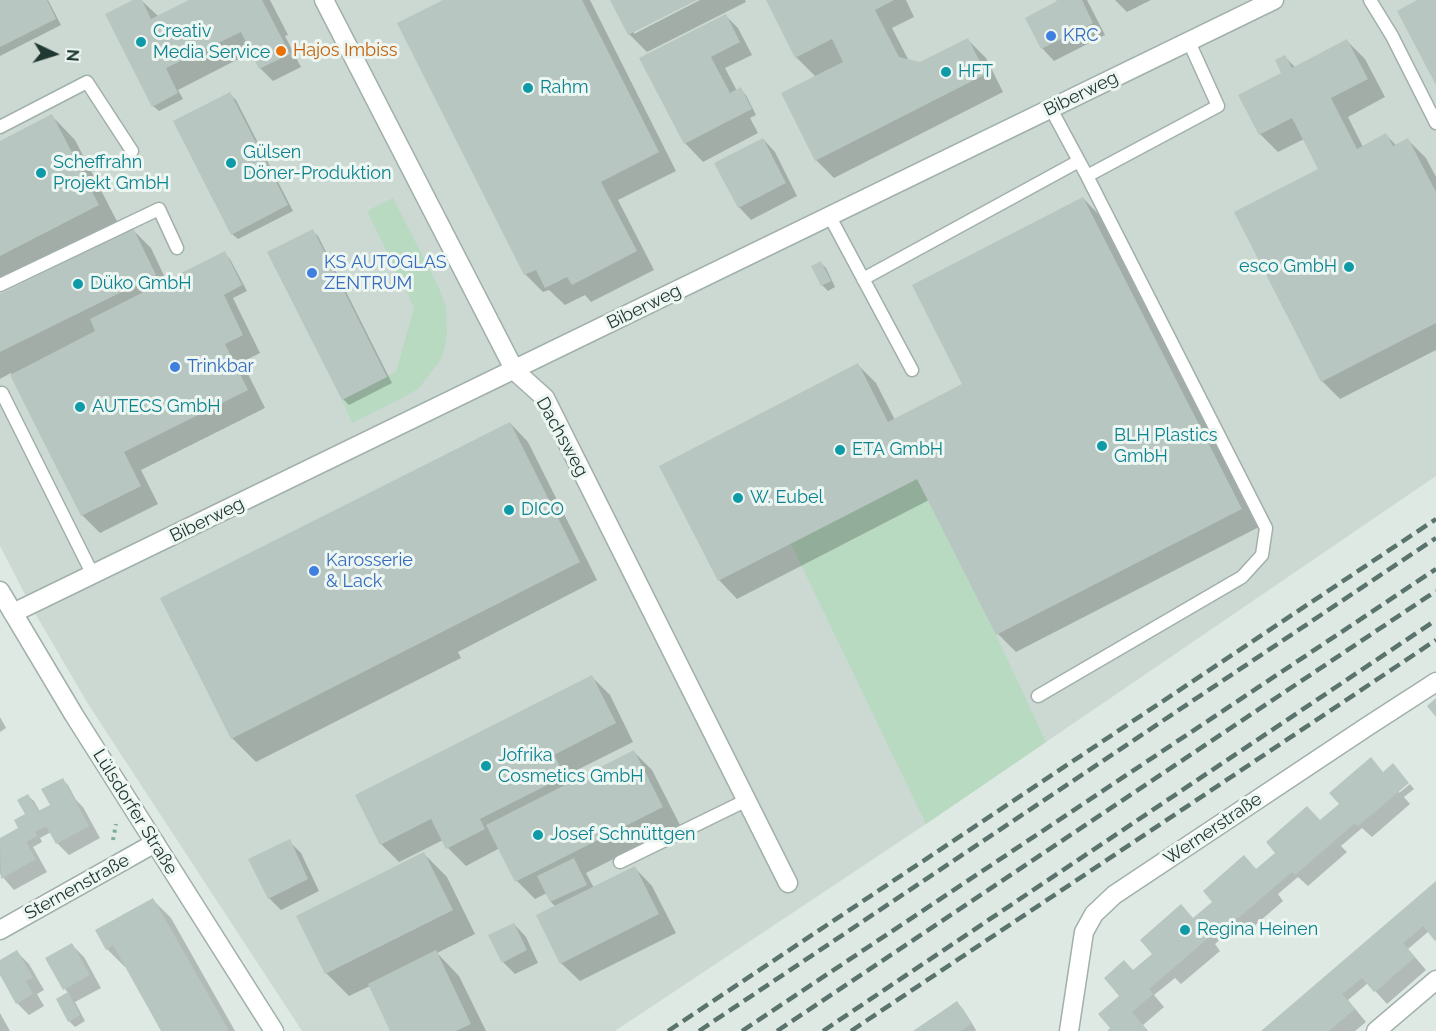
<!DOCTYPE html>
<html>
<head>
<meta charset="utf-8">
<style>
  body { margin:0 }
  #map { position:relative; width:1436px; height:1031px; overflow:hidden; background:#dee9e4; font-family:Raleway,sans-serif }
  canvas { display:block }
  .north { position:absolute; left:24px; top:24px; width:60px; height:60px; -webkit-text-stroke:4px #eef6f2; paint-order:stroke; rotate:94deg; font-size:16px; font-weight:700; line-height:24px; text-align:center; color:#203832 }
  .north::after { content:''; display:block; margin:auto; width:21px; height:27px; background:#203832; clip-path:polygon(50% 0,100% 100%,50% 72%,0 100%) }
</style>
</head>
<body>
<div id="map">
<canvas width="1436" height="1031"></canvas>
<div class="north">N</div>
</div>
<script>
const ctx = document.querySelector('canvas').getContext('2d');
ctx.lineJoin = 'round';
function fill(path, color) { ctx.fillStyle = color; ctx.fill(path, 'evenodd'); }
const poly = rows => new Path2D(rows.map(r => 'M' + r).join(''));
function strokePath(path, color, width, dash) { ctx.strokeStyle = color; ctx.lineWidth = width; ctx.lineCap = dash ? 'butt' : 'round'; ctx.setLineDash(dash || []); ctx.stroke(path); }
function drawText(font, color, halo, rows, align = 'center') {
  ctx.font = font + ' Raleway,sans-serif'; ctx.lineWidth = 6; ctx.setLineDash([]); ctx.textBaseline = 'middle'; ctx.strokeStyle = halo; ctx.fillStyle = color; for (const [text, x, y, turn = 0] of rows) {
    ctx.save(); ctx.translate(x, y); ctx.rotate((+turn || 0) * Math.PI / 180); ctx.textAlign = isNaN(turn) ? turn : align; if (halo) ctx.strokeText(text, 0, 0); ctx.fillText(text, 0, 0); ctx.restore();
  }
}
const built = poly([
  [0,0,1436,0,1436,476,926,824,615,1031,302,1031,88,704,32,608,0,546]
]);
const green = poly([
  [393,198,438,286,446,307,447,334,444,351,439,362,419,388,406,396,352,423,342,400,396,372,414,308,367,211],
  [917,479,996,635,1046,742,926,824,791,544]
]);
const shadow = poly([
  [0,0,48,0,61,25,0,56],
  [136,0,141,0,158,16,192,0,270,0,288,35,285,36,301,67,273,81,261,69,252,52,178,90,183,99,159,111,153,106],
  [447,0,590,0,676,171,618,200,654,270,591,302,585,295,565,305,549,290,543,292,525,274],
  [612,0,693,0,634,30,634,34,700,0,745,0,746,2,647,52,629,34],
  [768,0,906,0,914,17,892,28,909,61,920,64,968,40,986,58,1003,92,834,178,816,160,816,77,796,57],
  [1058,0,1087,0,1105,35,1054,61,1042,48,1027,18,1059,2],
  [1115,0,1151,0,1127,12],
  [726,16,738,28,752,55,725,68,737,91,740,89,746,95,756,115,750,118,758,133,703,162,685,143,642,59],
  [1347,41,1365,59,1385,97,1348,117,1363,147,1386,135,1397,146,1408,140,1426,158,1436,177,1436,350,1340,399,1322,381,1320,169,1304,139,1278,152,1260,134,1283,74,1285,57,1296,68],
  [230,94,236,100,293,211,238,239,232,234],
  [52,116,75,140,121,229,0,292,0,143],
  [763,139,775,152,797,196,751,220,739,207],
  [1083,198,1101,217,1259,527,1016,652,998,634,929,500,737,599,719,580,858,365,876,383,895,420,964,384],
  [133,230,151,248,167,282,224,253,230,259,247,291,233,298,260,353,242,362,265,408,141,470,158,504,100,533,82,515,11,373,0,379,0,296],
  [312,231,318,236,392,383,349,405,343,399,269,252],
  [821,263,826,268,835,287,828,291,822,285],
  [510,423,528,442,597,580,458,652,461,658,256,762,232,738],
  [592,677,610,695,633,742,571,773,575,782,634,752,652,770,680,825,586,873,594,888,634,867,652,886,676,933,580,981,561,963,556,907,551,902,547,893,535,899,517,881,500,848,466,866,448,848,443,840,399,862,381,844],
  [0,717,6,728,0,732],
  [62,779,68,785,76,800,83,807,100,838,69,855,57,843,51,832,40,838,42,842,33,847,47,872,14,890,0,874,0,840,20,829,27,815,28,796,34,801,40,812,51,805],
  [1410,784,1414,789,1404,797,1410,804,1372,837,1362,828,1341,846,1347,852,1308,886,1298,877,1278,894,1283,901,1244,935,1235,926,1215,944,1220,951,1181,984,1175,978,1154,995,1164,1007,1143,1025,1148,1031,1115,1031,1121,996,1133,972,1214,902,1244,857,1257,870,1321,822,1399,789,1399,793],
  [289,841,301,853,319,891,281,910,269,898],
  [424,854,447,877,475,934,437,953,459,976,486,1031,392,1031,370,986,349,996,326,973],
  [1436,883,1436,940,1429,931,1408,949,1426,970,1387,1004,1368,983,1348,1000,1366,1022,1355,1031,1264,1031],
  [153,900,171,918,235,1031,163,1031,126,966,125,967,107,949],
  [514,924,526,937,538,963,515,974,503,962],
  [72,945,84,957,101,988,75,1002,85,1021,75,1027,69,1021,69,994,65,989,47,958],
  [17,952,29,964,44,990,37,994,44,1006,29,1015,17,1003,0,972,0,961],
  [957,1003,963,1009,976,1030,975,1031,916,1031],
  [0,1013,10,1031,0,1031]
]);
const building = poly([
  [0,0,47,0,56,19,0,47],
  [133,0,142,0,151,19,189,0,262,0,290,54,259,69,241,32,166,68,178,93,152,107,105,14],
  [443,0,582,0,659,152,601,182,637,251,572,285,567,277,545,288,536,270,524,275,397,23],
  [610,0,697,0,628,35],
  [766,0,894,0,875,10,899,57,920,62,968,38,986,74,815,161,781,93,843,62,832,39,795,58],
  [1056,0,1082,0,1093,23,1041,49,1025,18,1057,1],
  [1417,0,1436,0,1436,85,1397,11],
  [726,14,740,42,711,57,730,93,741,87,752,109,684,144,639,58],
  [1347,39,1368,79,1331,98,1357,149,1386,133,1393,146,1408,138,1436,192,1436,323,1321,382,1234,212,1318,169,1292,118,1259,135,1238,95,1281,73,1275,60,1285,55,1292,68],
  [230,92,288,205,231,235,173,121],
  [52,114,99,205,0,256,0,141],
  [763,138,786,183,738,208,714,163],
  [1083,197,1242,509,996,635,917,479,718,581,659,466,858,363,888,422,962,384,912,285],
  [133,228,156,275,0,352,0,294],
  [313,229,387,377,342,400,267,252],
  [225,251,242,285,224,295,243,335,225,344,248,390,124,452,141,486,81,516,10,375,95,331,90,319],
  [821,261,831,281,821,286,811,266],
  [510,422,580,562,231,739,160,598],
  [592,675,616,723,554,755,565,776,480,819,485,829,446,849,431,819,380,845,355,795],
  [1436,698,1436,717,1427,706],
  [634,750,663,807,515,882,486,825],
  [1371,757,1383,772,1393,763,1409,783,1358,826,1355,823,1295,875,1292,872,1231,924,1228,921,1149,989,1153,994,1132,1012,1147,1030,1146,1031,1107,1031,1110,1028,1098,1014,1119,996,1104,978,1124,960,1133,970,1152,954,1140,940,1181,904,1193,918,1212,902,1203,891,1244,855,1256,869,1275,853,1266,842,1307,806,1320,820,1339,804,1329,793],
  [63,778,89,826,56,844,46,826,35,832,37,836,26,842,36,859,1,879,0,838,18,828,14,820,25,814,17,800,28,794,38,811,50,805,41,789],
  [290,839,308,879,268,899,248,859],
  [424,852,453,910,325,974,296,916],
  [574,858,587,885,550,902,537,876],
  [635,866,659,914,560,964,536,915],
  [1436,881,1436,940,1435,941,1423,926,1403,943,1415,957,1380,988,1374,992,1362,978,1342,994,1355,1009,1329,1031,1261,1031],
  [153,898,229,1031,161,1031,113,945,106,950,95,930],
  [514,923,527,950,502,963,488,935],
  [72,943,90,975,63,990,45,958],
  [17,950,33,978,26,981,33,994,16,1004,0,975,0,960],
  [436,950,471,1024,456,1031,390,1031,368,984],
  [68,992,80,1015,68,1022,56,999],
  [957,1001,972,1023,961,1031,913,1031]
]);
const path = poly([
  [113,840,116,824]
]);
const service = poly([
  [1370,0,1392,36,1436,123],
  [1051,109,1087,176,1218,106,1189,42],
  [0,127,87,82,132,151],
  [830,217,912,370],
  [863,279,1079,161],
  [0,285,159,209,177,248],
  [2,393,93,575],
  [1038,696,1242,577,1262,555,1266,528,1087,176],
  [620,862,747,800]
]);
const minor = poly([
  [324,0,515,371,545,398,788,883],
  [13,613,1274,0],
  [0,930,155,843],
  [1069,1031,1084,932,1094,914,1114,895,1368,726,1436,682],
  [1376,1031,1436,980]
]);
const tertiary = poly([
  [0,591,74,715,274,1031]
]);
const rail = poly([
  [668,1031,1436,519],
  [699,1031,1436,538],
  [742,1031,1436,569],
  [777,1031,1436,591],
  [823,1031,1436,620],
  [851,1031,1436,640]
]);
const markers = [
  [1051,36,6,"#3f7fe0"],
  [141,42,6,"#0f9aa8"],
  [281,51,6,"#e8710a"],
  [946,72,6,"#0f9aa8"],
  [528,88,6,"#0f9aa8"],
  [231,163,6,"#0f9aa8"],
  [41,173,6,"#0f9aa8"],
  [1349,267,6,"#0f9aa8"],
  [312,273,6,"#3f7fe0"],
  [78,284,6,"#0f9aa8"],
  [175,367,6,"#3f7fe0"],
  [80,407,6,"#0f9aa8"],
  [1102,446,6,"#0f9aa8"],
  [840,450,6,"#0f9aa8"],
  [738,498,6,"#0f9aa8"],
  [509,510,6,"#0f9aa8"],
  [314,571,6,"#3f7fe0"],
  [486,766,6,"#0f9aa8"],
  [538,835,6,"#0f9aa8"],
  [1185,930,6,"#0f9aa8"]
];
const cultureNames = [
  ["Creativ",153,32],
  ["Media Service",153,53],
  ["HFT",958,72],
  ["Rahm",540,88],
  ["Gülsen",243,153],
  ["Döner-Produktion",243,174],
  ["Scheffrahn",53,163],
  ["Projekt GmbH",53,184],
  ["esco GmbH",1337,267,"right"],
  ["Düko GmbH",90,284],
  ["AUTECS GmbH",92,407],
  ["BLH Plastics",1114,436],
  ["GmbH",1114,457],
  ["ETA GmbH",852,450],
  ["W. Eubel",750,498],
  ["DICO",521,510],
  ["Jofrika",498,756],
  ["Cosmetics GmbH",498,777],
  ["Josef Schnüttgen",550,835],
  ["Regina Heinen",1197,930]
];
const shopNames = [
  ["KRC",1063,36],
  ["KS AUTOGLAS",324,263],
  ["ZENTRUM",324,284],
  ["Trinkbar",187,367],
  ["Karosserie",326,561],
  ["& Lack",326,582]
];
const foodNames = [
  ["Hajos Imbiss",293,51]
];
const streetNames = [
  ["Biberweg",1081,94,-26],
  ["Biberweg",644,307,-26],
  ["Dachsweg",562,437,61],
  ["Biberweg",207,520,-26],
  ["Lülsdorfer Straße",135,812,58],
  ["Wernerstraße",1213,829,-34],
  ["Sternenstraße",77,887,-29]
];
fill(built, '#ccd9d3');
fill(green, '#b7dac1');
fill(shadow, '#0003');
fill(building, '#b7c6c0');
strokePath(service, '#a1b0ab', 15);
strokePath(minor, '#a1b0ab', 21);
strokePath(tertiary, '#a1b0ab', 21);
strokePath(path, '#80ab9e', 4, [3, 4.5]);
strokePath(service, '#fff', 12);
strokePath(minor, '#fff', 18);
strokePath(tertiary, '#fff', 18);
strokePath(rail, '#5a746d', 4.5, [12, 6]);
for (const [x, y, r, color] of markers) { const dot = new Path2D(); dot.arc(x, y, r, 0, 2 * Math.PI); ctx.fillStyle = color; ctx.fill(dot); strokePath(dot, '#eef6f2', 2); }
drawText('18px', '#0d838f', '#eef6f2', cultureNames, 'left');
drawText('18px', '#366cbe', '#eef6f2', shopNames, 'left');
drawText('18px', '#c56008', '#eef6f2', foodNames, 'left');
drawText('18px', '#203832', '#eef6f2', streetNames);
</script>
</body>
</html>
